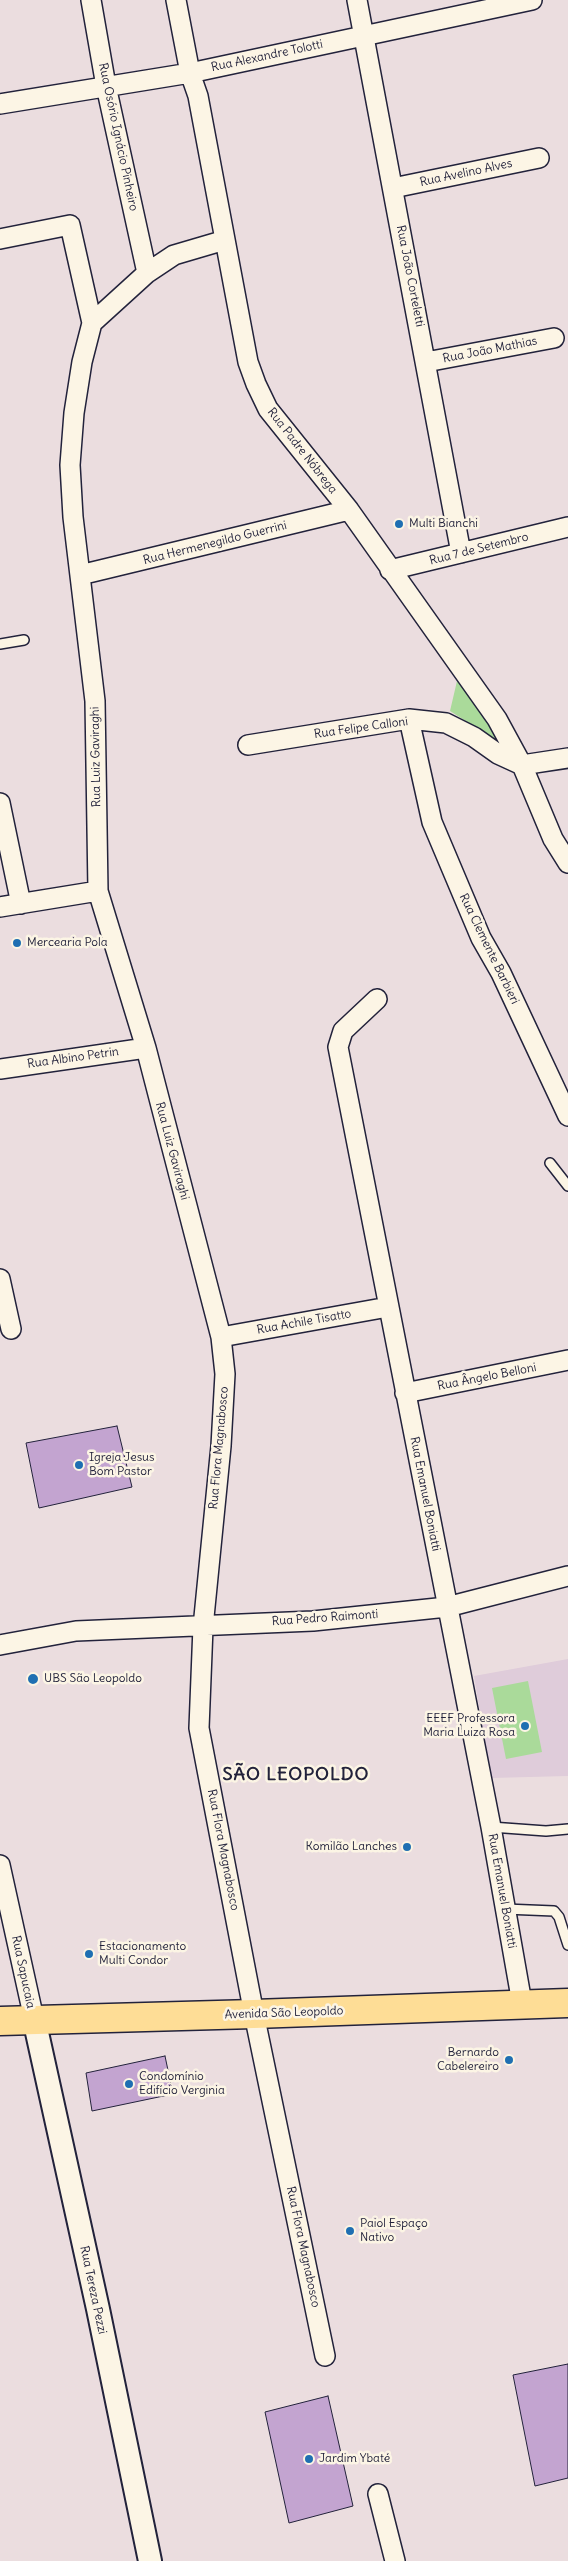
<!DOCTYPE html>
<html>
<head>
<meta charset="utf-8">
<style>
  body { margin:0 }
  canvas { display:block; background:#ebdddf }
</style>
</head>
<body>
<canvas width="568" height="2561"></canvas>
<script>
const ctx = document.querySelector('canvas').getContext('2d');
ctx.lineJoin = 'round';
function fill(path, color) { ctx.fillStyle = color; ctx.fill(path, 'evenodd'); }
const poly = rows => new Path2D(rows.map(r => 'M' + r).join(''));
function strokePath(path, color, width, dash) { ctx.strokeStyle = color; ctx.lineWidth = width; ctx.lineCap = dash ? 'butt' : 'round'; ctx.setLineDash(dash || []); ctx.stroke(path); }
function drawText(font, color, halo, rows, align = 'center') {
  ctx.font = font + ' Delius,sans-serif'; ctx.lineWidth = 5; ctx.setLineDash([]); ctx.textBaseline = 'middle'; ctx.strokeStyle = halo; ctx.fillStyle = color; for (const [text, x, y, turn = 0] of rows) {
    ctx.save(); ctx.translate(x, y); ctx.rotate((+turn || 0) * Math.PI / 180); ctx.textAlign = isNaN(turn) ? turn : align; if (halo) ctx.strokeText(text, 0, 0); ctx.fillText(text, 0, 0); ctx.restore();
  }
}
const built = poly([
  [568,1659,568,1776,491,1778,474,1676]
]);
const green = poly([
  [457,681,498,728,508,748,450,711],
  [528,1681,542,1752,506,1759,492,1688]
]);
const building = poly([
  [117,1426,132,1487,39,1508,26,1443,117,1426],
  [165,2056,173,2094,92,2111,86,2073,165,2056],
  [568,2364,568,2478,535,2486,513,2375,568,2364],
  [328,2396,353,2506,289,2523,265,2412,328,2396]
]);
const service = poly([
  [0,644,24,640],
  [550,1163,568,1186],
  [491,1827,546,1831,568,1829],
  [505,1909,554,1911,559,1917,568,1945]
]);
const minor = poly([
  [91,0,106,86,147,273],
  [176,0,190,73,198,96,248,362,256,384,268,409,349,510,497,719,522,765,553,839,568,863],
  [357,0,461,553],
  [0,104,190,73,532,0],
  [393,188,539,158],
  [0,239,70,225,92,323],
  [225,240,174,255,147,273,92,323,82,362,74,413,70,465,73,517,95,701,98,891,146,1048,221,1337,225,1374,221,1446,203,1627,199,1728,254,2014,325,2356],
  [426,362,554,338],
  [390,570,568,527],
  [80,575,349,510],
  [409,719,432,822,481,938,501,973,568,1116],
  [248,745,409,719,446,723,474,737,498,754,522,765,568,758],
  [0,803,21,904],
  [0,907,98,891],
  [377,999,343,1031,338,1047,491,1827,522,2003],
  [0,1069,146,1048],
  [0,1279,11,1329],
  [221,1337,388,1307],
  [405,1393,568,1360],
  [0,1645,76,1631,313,1621,447,1607,568,1576],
  [0,1865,34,2019],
  [378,2494,395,2561]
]);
const tertiary = poly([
  [34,2019,98,2309,150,2561]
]);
const primary = poly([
  [0,2021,254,2014,568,2003]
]);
const markers = [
  [399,524,5,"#1f6fb2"],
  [17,943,5,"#1f6fb2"],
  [79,1465,5,"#1f6fb2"],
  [33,1679,6,"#1f6fb2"],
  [525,1726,5,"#1f6fb2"],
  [407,1847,5,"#1f6fb2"],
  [89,1954,5,"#1f6fb2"],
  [509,2060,5,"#1f6fb2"],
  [129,2084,5,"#1f6fb2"],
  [350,2231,5,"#1f6fb2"],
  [309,2459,5,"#1f6fb2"]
];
const streetNames = [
  ["Rua Alexandre Tolotti",267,56,-12],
  ["Rua Osório Ignácio Pinheiro",118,137,78],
  ["Rua Avelino Alves",466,173,-12],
  ["Rua João Corteletti",410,276,79],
  ["Rua João Mathias",490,350,-11],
  ["Rua Padre Nóbrega",302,451,52],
  ["Rua Hermenegildo Guerrini",215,543,-14],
  ["Rua 7 de Setembro",479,549,-14],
  ["Rua Felipe Calloni",361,728,-8],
  ["Rua Luiz Gaviraghi",96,757,-91],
  ["Rua Clemente Barbieri",489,949,64],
  ["Rua Albino Petrin",73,1058,-8],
  ["Rua Luiz Gaviraghi",172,1151,75],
  ["Rua Achile Tisatto",304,1322,-10],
  ["Rua Ângelo Belloni",487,1377,-11],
  ["Rua Flora Magnabosco",219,1448,-85],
  ["Rua Emanuel Boniatti",425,1494,79],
  ["Rua Pedro Raimonti",325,1618,-4],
  ["Rua Flora Magnabosco",223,1850,79],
  ["Rua Emanuel Boniatti",502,1891,80],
  ["Rua Sapucaia",23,1972,78],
  ["Avenida São Leopoldo",284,2013,-2],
  ["Rua Flora Magnabosco",303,2247,78],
  ["Rua Tereza Pezzi",93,2290,78]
];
const poiNames = [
  ["Multi Bianchi",409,524],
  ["Mercearia Pola",27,943],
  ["Igreja Jesus",89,1458],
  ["Bom Pastor",89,1472],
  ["UBS São Leopoldo",44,1679],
  ["EEEF Professora",515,1719,"right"],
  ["Maria Luiza Rosa",515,1733,"right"],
  ["Komilão Lanches",397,1847,"right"],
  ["Estacionamento",99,1947],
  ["Multi Condor",99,1961],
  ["Bernardo",499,2053,"right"],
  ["Cabelereiro",499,2067,"right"],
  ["Condomínio",139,2077],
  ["Edifício Verginia",139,2091],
  ["Paiol Espaço",360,2224],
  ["Nativo",360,2238],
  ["Jardim Ybaté",319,2459]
];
const districtNames = [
  ["SÃO LEOPOLDO",296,1775]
];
fill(built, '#dfccda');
fill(green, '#aada9a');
fill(building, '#c3a4d0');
strokePath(building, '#22223b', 1);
strokePath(service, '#22223b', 12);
strokePath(minor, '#22223b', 22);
strokePath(tertiary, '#22223b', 26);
strokePath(primary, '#22223b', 31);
strokePath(service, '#fcf5e5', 9);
strokePath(minor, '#fcf5e5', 19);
strokePath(tertiary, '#fcf5e5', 22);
strokePath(primary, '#fedd96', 28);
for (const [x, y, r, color] of markers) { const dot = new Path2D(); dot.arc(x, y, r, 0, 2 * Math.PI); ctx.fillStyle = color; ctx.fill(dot); strokePath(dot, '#fcf5e5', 2); }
drawText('12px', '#22223b', '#fcf5e5', streetNames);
drawText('12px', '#22223b', '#fcf5e5', poiNames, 'left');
ctx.letterSpacing = '1px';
drawText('bold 18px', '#22223b', '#fcf5e5', districtNames);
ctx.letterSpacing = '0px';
</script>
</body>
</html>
